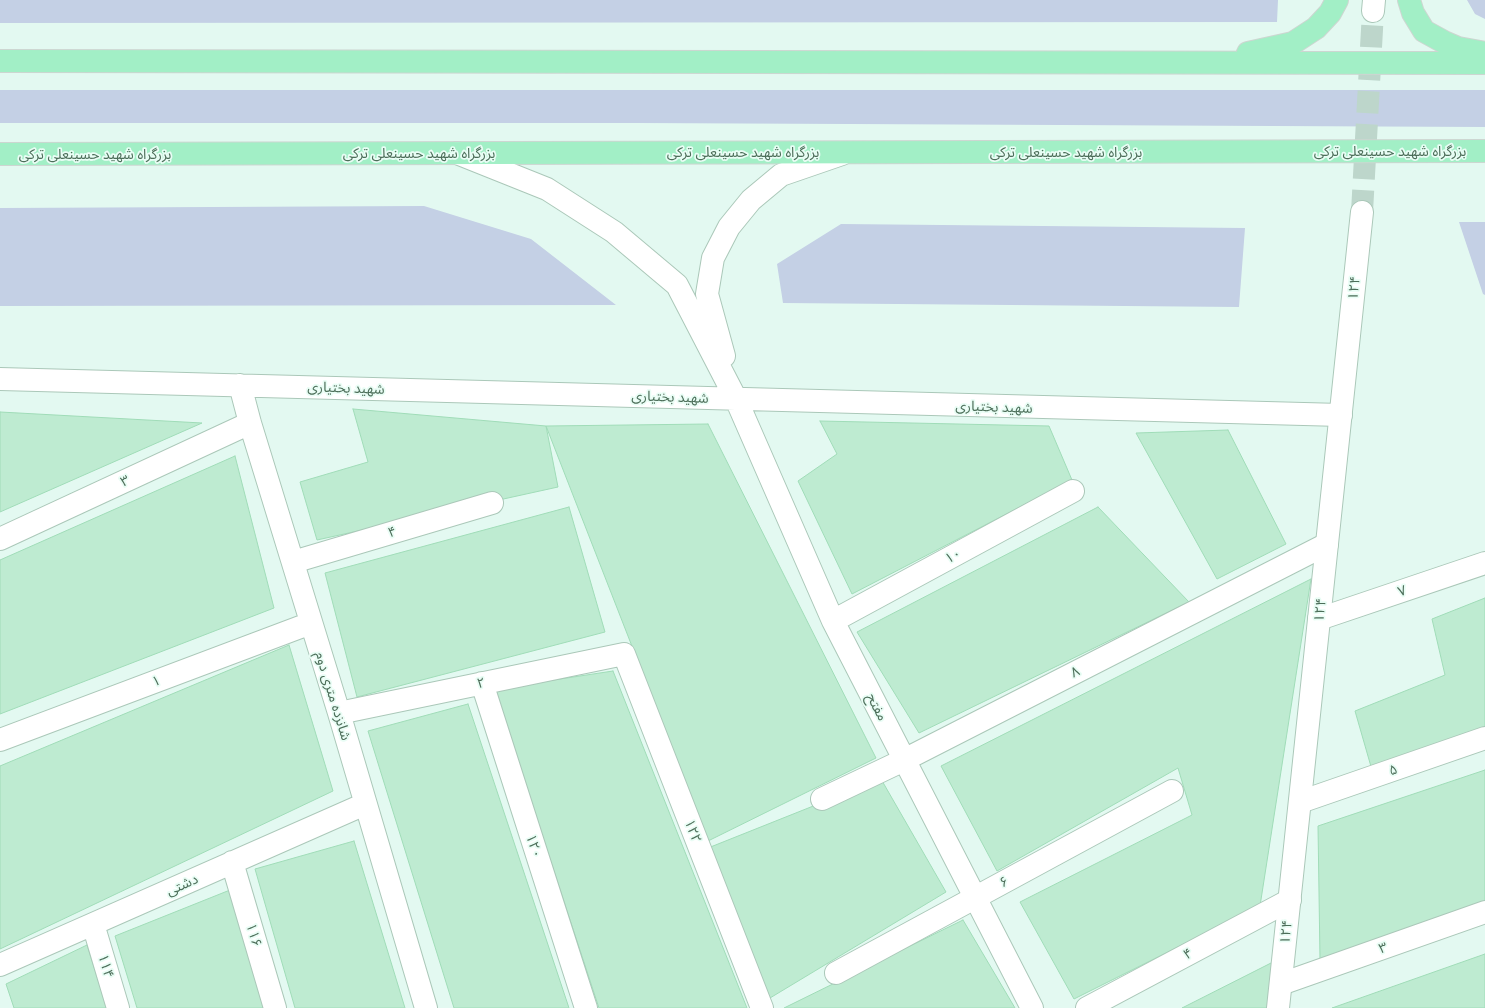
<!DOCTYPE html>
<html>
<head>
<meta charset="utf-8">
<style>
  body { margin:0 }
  canvas { display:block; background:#e3f9f1 }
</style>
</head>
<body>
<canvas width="1485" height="1008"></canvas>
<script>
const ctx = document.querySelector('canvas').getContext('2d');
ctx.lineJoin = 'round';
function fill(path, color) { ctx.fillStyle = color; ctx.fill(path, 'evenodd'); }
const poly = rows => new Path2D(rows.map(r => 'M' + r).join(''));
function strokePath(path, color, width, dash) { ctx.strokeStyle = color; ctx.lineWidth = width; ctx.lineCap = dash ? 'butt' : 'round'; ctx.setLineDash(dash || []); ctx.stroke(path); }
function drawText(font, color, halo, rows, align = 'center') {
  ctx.font = font + ' Lato,"Noto Sans Arabic",sans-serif'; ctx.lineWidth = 3.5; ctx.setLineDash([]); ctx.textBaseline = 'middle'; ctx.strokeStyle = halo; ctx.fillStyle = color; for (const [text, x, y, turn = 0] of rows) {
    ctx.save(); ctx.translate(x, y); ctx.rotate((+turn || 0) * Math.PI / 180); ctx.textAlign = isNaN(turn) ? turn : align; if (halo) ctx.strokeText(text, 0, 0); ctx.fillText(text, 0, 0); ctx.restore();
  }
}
const green = poly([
  [0,0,1278,0,1277,22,0,23],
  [1467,0,1485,0,1485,19,1475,14],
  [0,90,1485,90,1485,127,637,123,0,123],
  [424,206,531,239,616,305,0,306,0,208],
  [1459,222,1485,222,1485,295,1483,294],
  [841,224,1245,228,1239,307,783,303,777,264]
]);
const building = poly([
  [353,409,546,426,558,487,317,540,300,482,368,462,353,409],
  [0,412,202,423,0,512,0,412],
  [820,421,1049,426,1072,480,852,594,798,481,837,454,820,421],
  [708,424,876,758,708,841,546,426,708,424],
  [1228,430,1286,544,1217,579,1136,433,1228,430],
  [235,456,274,608,0,714,0,560,235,456],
  [569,507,605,632,357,697,325,573,569,507],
  [1098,507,1189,602,919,733,857,632,1098,507],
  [1311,579,1260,906,1074,999,1020,902,1192,815,1178,768,997,871,941,766,1311,579],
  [1485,598,1485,738,1374,777,1355,711,1445,675,1432,619,1485,598],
  [289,645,333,791,0,949,0,766,289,645],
  [613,671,747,1008,599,1008,494,689,613,671],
  [468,704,569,1008,454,1008,368,731,468,704],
  [1485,770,1485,902,1320,960,1318,826,1485,770],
  [881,779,946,892,770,998,708,848,881,779],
  [354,841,405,1008,295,1008,255,869,354,841],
  [230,890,264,1008,137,1008,115,936,230,890],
  [963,920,1015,1008,784,1008,963,920],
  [87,945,107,1008,14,1008,6,984,87,945],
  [1485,954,1485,1008,1332,1008,1485,954],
  [1275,961,1268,1008,1182,1008,1275,961]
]);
const tertiaryTunnel = poly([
  [1362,212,1373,11]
]);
const minor = poly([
  [457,153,547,189,614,232,677,285,736,399,833,621,1032,1008],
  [724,356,707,294,713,258,729,227,751,200,781,175,842,154],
  [0,379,1341,415],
  [240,385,250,423,339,713,426,1008],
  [0,539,250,423],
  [293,562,492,503],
  [1319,619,1485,563],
  [833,621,1073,491],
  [482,683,586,1008],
  [339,713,624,654,762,1008],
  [0,740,311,623],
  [822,799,904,760,1327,544],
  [1300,802,1485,738],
  [232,862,275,1008],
  [93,924,118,1008],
  [0,965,365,804],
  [836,973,1172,791],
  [1281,984,1485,912],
  [1087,1008,1290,900]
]);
const tertiary = poly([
  [1373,11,1374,0],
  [1278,1008,1362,212]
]);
const trunk = poly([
  [1409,0,1413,13,1424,31,1444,42,1458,48,1485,53],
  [1248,53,1293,43,1316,28,1330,13,1337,0],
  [0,61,1485,63],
  [0,154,1485,151]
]);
const streetNames = [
  ["بزرگراه شهید حسینعلی ترکی",1390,151],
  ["بزرگراه شهید حسینعلی ترکی",743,152],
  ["بزرگراه شهید حسینعلی ترکی",1066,152],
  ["بزرگراه شهید حسینعلی ترکی",419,153],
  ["بزرگراه شهید حسینعلی ترکی",95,154],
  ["۱۲۴",1354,288,-84],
  ["شهید بختیاری",346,388,2],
  ["شهید بختیاری",670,397,2],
  ["شهید بختیاری",994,407,2],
  ["۳",125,481,-25],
  ["۴",392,532,-16],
  ["۱۰",953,556,-28],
  ["۷",1402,591,-19],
  ["۱۲۴",1320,610,-84],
  ["۸",1075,672,-27],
  ["۱",156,681,-21],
  ["۲",481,683,-12],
  ["شانزده متری دوم",333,696,73],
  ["مفتح",877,707,63],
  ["۵",1393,770,-19],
  ["۱۲۲",693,831,69],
  ["۱۲۰",534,846,72],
  ["۶",1004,882,-28],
  ["دشتی",182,885,-24],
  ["۱۲۴",1286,932,-84],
  ["۱۱۶",254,935,74],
  ["۳",1383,948,-19],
  ["۴",1188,954,-28],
  ["۱۱۴",106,966,73]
];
fill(green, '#c4d0e5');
fill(building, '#beebd1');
strokePath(building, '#a0dcb8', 1);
strokePath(tertiaryTunnel, '#bdd6cb', 22, [22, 11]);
strokePath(minor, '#abc8b9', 24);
strokePath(tertiary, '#abc8b9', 24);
strokePath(trunk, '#cdd6d1', 24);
strokePath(minor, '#fff', 22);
strokePath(tertiary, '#fff', 22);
strokePath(trunk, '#a2efc6', 22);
drawText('14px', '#4c6e59', '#e9fdf5', streetNames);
</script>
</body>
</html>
